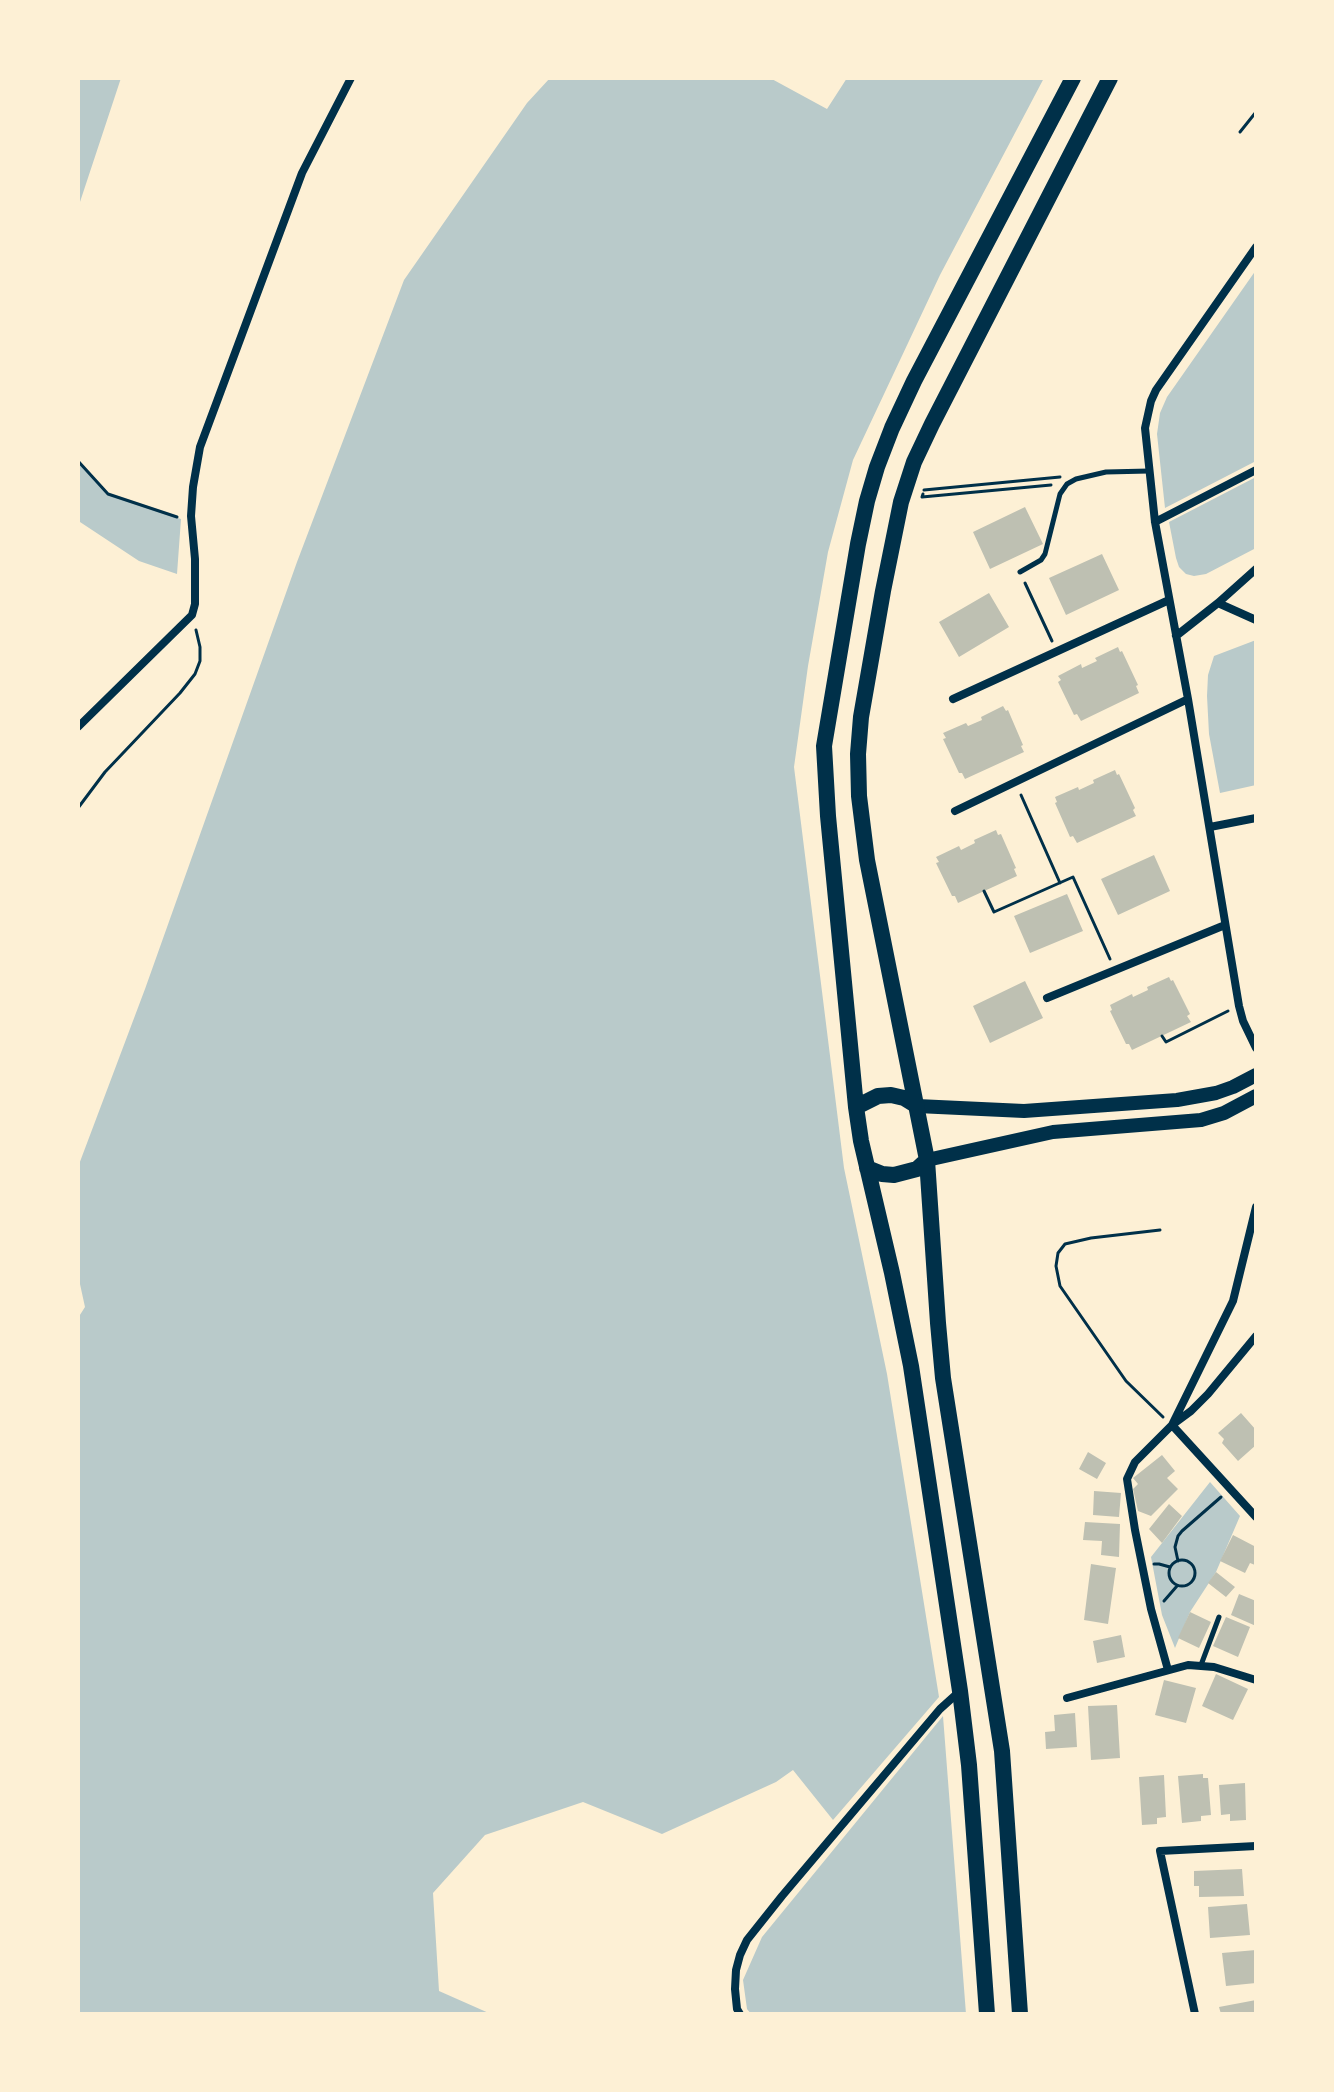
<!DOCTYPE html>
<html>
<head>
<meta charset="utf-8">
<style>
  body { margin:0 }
  #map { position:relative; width:1334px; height:2092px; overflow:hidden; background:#fdf0d5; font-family:Lato,sans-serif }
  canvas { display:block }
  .frame { position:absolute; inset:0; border:80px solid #fdf0d5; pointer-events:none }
</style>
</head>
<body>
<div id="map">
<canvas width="1334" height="2092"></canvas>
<div class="frame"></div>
</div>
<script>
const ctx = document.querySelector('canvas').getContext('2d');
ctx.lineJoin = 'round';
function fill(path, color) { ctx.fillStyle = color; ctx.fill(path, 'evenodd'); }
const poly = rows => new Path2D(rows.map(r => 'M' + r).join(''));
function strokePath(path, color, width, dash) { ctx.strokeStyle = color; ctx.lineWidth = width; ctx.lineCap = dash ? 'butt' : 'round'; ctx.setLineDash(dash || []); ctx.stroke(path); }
const green = poly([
  [78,78,121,78,78,208],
  [550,78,770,78,827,109,847,78,1044,78,940,275,853,460,828,552,808,666,794,767,844,1168,887,1374,939,1697,833,1820,793,1770,776,1782,662,1834,583,1802,485,1835,433,1893,439,1991,491,2014,78,2014,78,1318,85,1307,78,1275,78,1167,145,989,297,562,404,280,527,103],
  [1256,270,1256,461,1165,508,1157,434,1160,413,1167,397],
  [78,461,108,494,181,519,177,574,139,561,80,522,78,518],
  [1256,477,1256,548,1206,574,1194,576,1186,574,1179,567,1176,558,1169,522],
  [1256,640,1256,785,1220,793,1209,734,1207,696,1208,675,1214,656],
  [1210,1482,1240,1516,1216,1572,1190,1612,1175,1648,1162,1615,1151,1557],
  [943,1716,966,2014,751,2014,747,2009,743,1980,762,1937]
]);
const building = poly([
  [1025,507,1043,544,990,569,973,532],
  [1102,554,1119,590,1066,615,1049,578],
  [989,593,1009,627,959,657,939,622],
  [1118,647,1120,652,1122,651,1138,685,1136,686,1139,693,1081,721,1077,714,1074,715,1058,682,1061,680,1058,676,1081,664,1082,668,1097,661,1095,658],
  [1003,706,1006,711,1008,710,1023,745,1021,746,1024,752,965,779,962,773,959,773,943,739,946,738,943,733,966,723,968,726,982,720,981,717],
  [1115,770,1117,775,1119,774,1135,808,1133,810,1136,816,1077,843,1073,836,1070,837,1055,803,1057,802,1055,797,1078,787,1079,790,1094,783,1093,780],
  [996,830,998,835,1001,834,1016,868,1014,869,1017,876,958,903,955,896,952,896,936,863,939,862,936,857,959,846,961,850,975,843,974,840],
  [1154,855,1170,891,1118,915,1101,879],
  [1067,894,1083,931,1030,953,1014,916],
  [1169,977,1171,981,1173,980,1190,1014,1187,1016,1191,1022,1132,1050,1129,1044,1126,1044,1110,1011,1112,1010,1110,1005,1132,994,1133,997,1148,990,1147,987],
  [1025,981,1043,1018,990,1043,973,1006],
  [1241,1413,1256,1430,1256,1445,1238,1461,1222,1443,1224,1439,1218,1433],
  [1088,1452,1106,1463,1097,1479,1079,1469],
  [1162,1455,1175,1471,1167,1478,1178,1489,1151,1516,1138,1511,1133,1489,1138,1484,1133,1478],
  [1094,1491,1121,1493,1119,1517,1093,1515],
  [1169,1504,1182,1516,1162,1543,1149,1529],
  [1085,1522,1120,1524,1119,1557,1101,1555,1102,1541,1083,1540],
  [1233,1535,1256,1547,1256,1563,1255,1565,1250,1563,1245,1573,1220,1561],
  [1091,1564,1116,1568,1108,1624,1084,1620],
  [1216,1572,1235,1587,1226,1597,1208,1583],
  [1239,1594,1256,1601,1256,1626,1231,1615],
  [1190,1612,1211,1622,1199,1648,1178,1638],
  [1226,1617,1250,1627,1238,1657,1213,1646],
  [1121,1635,1125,1657,1097,1663,1093,1641],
  [1216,1674,1248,1689,1233,1720,1202,1706],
  [1164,1680,1196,1688,1186,1723,1155,1715],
  [1117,1705,1120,1758,1091,1760,1088,1706],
  [1075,1713,1077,1747,1046,1749,1045,1732,1055,1731,1054,1715],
  [1203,1774,1203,1778,1208,1778,1211,1815,1201,1816,1201,1821,1182,1823,1178,1776],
  [1164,1775,1166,1817,1157,1818,1157,1824,1142,1825,1139,1777],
  [1245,1783,1246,1820,1230,1821,1230,1814,1221,1815,1219,1785],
  [1242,1869,1244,1896,1199,1897,1199,1886,1194,1886,1194,1871],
  [1247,1904,1250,1935,1210,1938,1208,1907],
  [1256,1950,1256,1983,1226,1986,1222,1953],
  [1256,2000,1256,2014,1221,2014,1219,2007]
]);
const path = poly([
  [1240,132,1256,112],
  [78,461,108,494,177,517],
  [924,490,1060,477],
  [923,494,922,497,1051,485],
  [1025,583,1052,641],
  [1021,795,1060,883],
  [78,808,105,772,180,693,195,674,200,661,200,647,196,630],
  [984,891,994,912,1073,877,1110,959],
  [1162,1036,1166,1042,1228,1011],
  [1160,1230,1091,1238,1065,1244,1058,1253,1056,1266,1060,1286,1126,1381,1163,1417],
  '1169 1573a13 13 0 1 1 26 0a13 13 0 1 1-26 0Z',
  [1178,1561,1175,1547,1178,1536,1182,1531,1221,1497],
  [1154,1564,1159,1564,1170,1567],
  [1164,1601,1177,1586]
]);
const service = poly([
  [1020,572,1041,560,1045,554,1060,494,1067,484,1076,479,1106,472,1149,471],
  [1201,1665,1219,1617]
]);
const minor = poly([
  [1256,247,1156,390,1151,401,1145,428,1155,522,1188,699,1239,1006,1243,1021,1256,1048],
  [1155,522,1256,470],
  [1218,603,1256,620],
  [1176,636,1218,603,1256,569],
  [953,699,1169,600],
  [78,727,192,615,195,604,195,559,191,516,193,487,200,447,302,173,351,78],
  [955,811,1188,699],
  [1210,827,1256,818],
  [1047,998,1225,925],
  [1256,1207,1233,1301,1172,1425,1256,1517],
  [1168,1670,1151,1609,1135,1530,1127,1479,1135,1462,1172,1425,1191,1411,1208,1394,1256,1336],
  [1067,1698,1188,1665,1214,1667,1256,1680],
  [740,2014,737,2009,735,1989,736,1970,740,1955,747,1940,782,1896,940,1709,960,1691],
  [1195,2014,1160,1851,1256,1846]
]);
const secondary = poly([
  [917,1106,1024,1111,1177,1100,1216,1093,1233,1087,1256,1075],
  [927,1160,1053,1132,1201,1120,1224,1113,1256,1096]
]);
const trunk = poly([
  [856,1107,878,1096,891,1095,904,1098,917,1106],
  [867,1168,882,1174,894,1175,917,1169,927,1160],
  [987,2014,969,1765,960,1691,911,1366,892,1273,861,1141,856,1107,828,816,824,746,858,544,867,501,877,467,892,428,914,381,1073,78],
  [1020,2014,1002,1751,943,1378,938,1323,927,1160,867,860,859,796,858,754,861,717,883,591,901,502,914,462,932,424,1110,78]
]);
fill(green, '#b9caca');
fill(building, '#bec0b2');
strokePath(path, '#003049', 3);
strokePath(service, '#003049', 5);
strokePath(minor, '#003049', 8);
strokePath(secondary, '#003049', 14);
strokePath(trunk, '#003049', 16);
</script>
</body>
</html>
